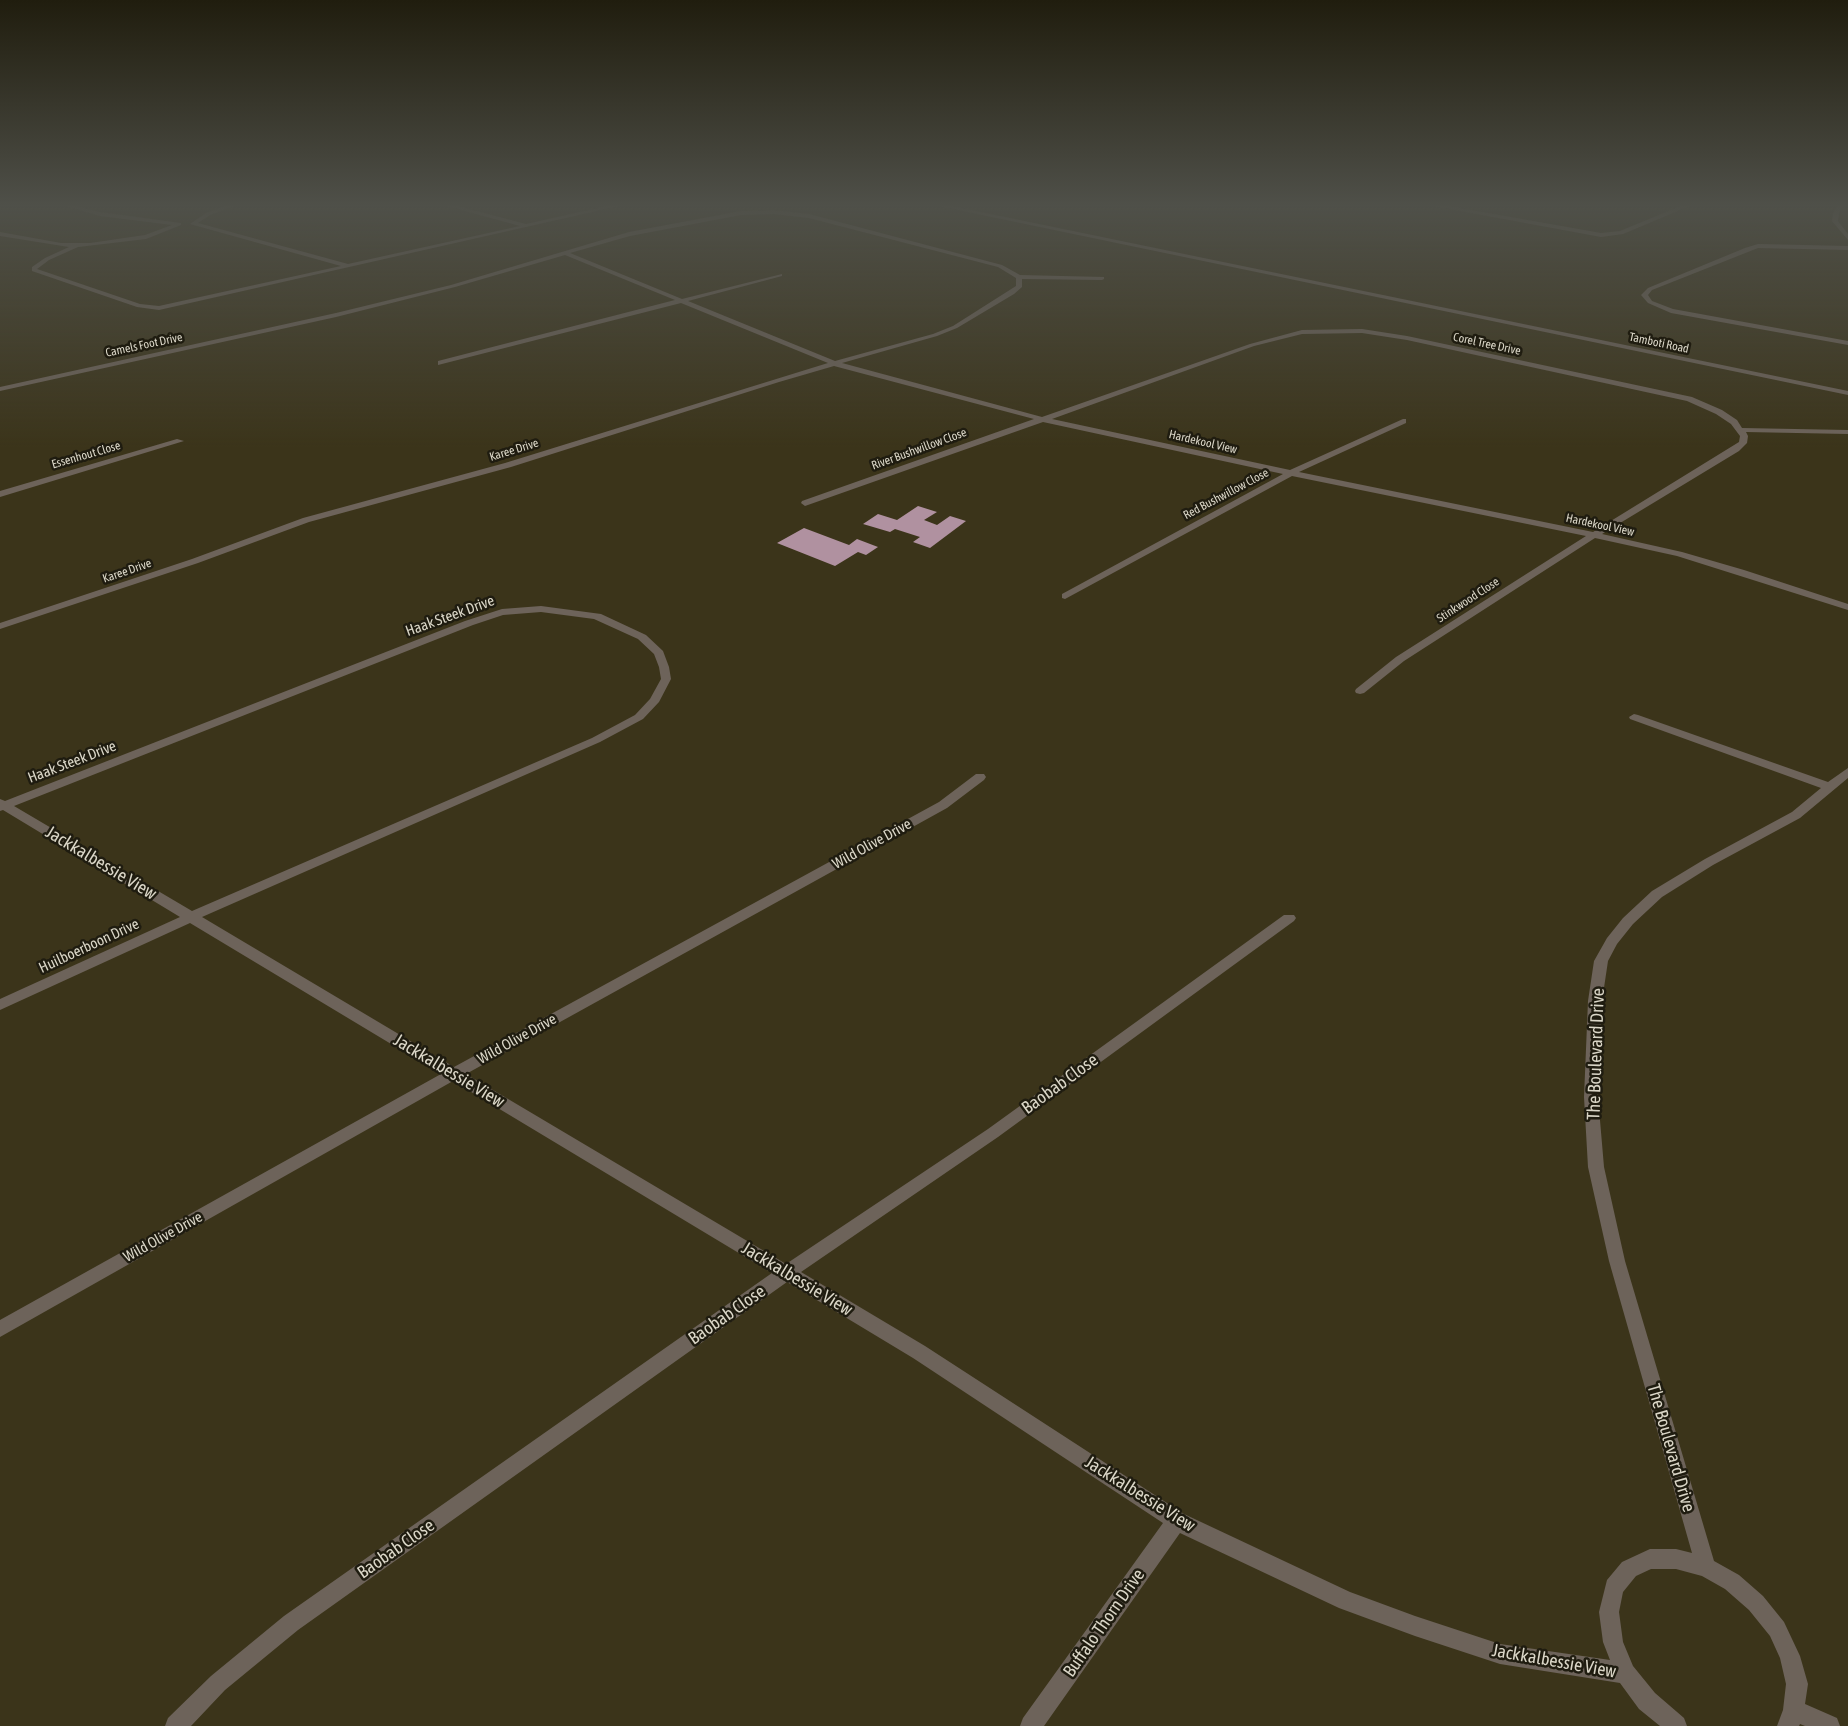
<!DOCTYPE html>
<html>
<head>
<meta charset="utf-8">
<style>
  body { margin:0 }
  canvas { display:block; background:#3b341a }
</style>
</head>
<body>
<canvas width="1848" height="1726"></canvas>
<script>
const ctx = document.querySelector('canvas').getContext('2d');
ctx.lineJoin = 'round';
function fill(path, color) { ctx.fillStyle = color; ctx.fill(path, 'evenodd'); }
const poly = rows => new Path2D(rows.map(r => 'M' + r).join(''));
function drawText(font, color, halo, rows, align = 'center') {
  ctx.font = font + ' "Asap Condensed",sans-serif'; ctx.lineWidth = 5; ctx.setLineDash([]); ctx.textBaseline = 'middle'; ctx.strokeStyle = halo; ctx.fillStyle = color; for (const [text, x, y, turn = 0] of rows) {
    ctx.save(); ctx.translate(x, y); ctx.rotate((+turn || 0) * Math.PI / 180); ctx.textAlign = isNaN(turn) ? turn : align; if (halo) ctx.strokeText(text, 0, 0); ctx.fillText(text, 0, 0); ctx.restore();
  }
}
const building = poly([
  [918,506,937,512,924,520,937,525,950,516,966,521,930,548,913,542,920,537,895,529,890,532,863,524,878,514,897,520],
  [804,528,849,545,857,539,878,547,866,555,858,552,835,566,777,543]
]);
const minor = poly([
  [62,205,73,205,100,212,181,223,181,225,146,239,78,247,49,260,37,269,140,304,159,306,341,266,190,224,206,213,227,205,237,205,210,215,198,223,348,264,520,226,443,205,454,205,526,224,611,205,623,205,159,310,137,307,32,271,32,267,45,258,69,247,0,236,0,232,61,243,90,243,145,235,172,225,100,216,62,205],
  [934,205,947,205,1848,391,1848,395,934,205],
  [1428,205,1443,205,1601,233,1620,231,1683,205,1692,205,1623,234,1601,237,1428,205],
  [1838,205,1844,205,1839,213,1838,221,1848,234,1848,240,1832,221,1833,213,1838,205],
  [774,210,809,214,1002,265,1020,275,1104,277,1104,279,1102,280,1022,279,1022,287,1014,294,957,328,937,336,842,363,1042,417,1250,344,1302,330,1362,329,1407,336,1692,397,1722,410,1737,420,1742,428,1848,430,1848,434,1746,432,1748,436,1747,443,1739,451,1602,534,1682,552,1744,570,1848,604,1848,610,1677,556,1595,538,1404,661,1364,693,1360,694,1356,693,1355,691,1356,689,1396,657,1586,536,1292,476,1065,599,1062,598,1062,594,1283,474,1043,422,805,506,801,503,802,501,1034,419,834,366,779,382,511,467,309,522,198,563,0,629,0,623,192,559,303,518,505,463,828,363,681,303,438,365,438,361,675,300,565,255,455,287,336,317,0,391,0,387,336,313,451,285,629,232,741,211,774,210],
  [774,214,809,218,998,267,1016,278,1016,286,953,326,933,334,835,361,688,301,782,276,782,274,682,299,570,253,630,236,741,215,774,214],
  [1362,333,1407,340,1687,401,1716,414,1731,424,1740,436,1739,442,1593,532,1299,472,1406,423,1406,419,1403,419,1290,470,1052,419,1254,346,1302,334,1362,333],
  [1758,244,1848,246,1848,250,1758,248,1652,290,1648,295,1652,301,1673,309,1848,341,1848,345,1671,313,1648,303,1641,295,1648,288,1745,248,1758,244],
  [177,439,184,441,0,497,0,491,177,439],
  [541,606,601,614,646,635,663,651,669,667,671,679,659,702,643,719,600,742,202,917,454,1067,939,802,976,774,984,774,986,777,984,780,947,808,466,1074,786,1264,988,1129,1284,915,1294,915,1296,918,1294,921,998,1137,801,1272,925,1346,1184,1514,1350,1592,1415,1616,1500,1644,1610,1660,1603,1642,1599,1612,1607,1580,1622,1562,1650,1549,1676,1549,1692,1553,1609,1261,1588,1167,1584,1097,1588,1001,1594,961,1607,938,1623,918,1652,891,1705,859,1792,812,1821,788,1630,719,1629,717,1634,714,1638,715,1828,782,1848,768,1848,778,1800,818,1713,865,1662,897,1633,924,1617,944,1608,961,1602,1001,1598,1097,1604,1167,1625,1261,1714,1561,1739,1575,1763,1596,1784,1622,1800,1656,1808,1684,1805,1704,1837,1718,1840,1726,1805,1726,1800,1724,1799,1726,1777,1726,1783,1710,1786,1684,1780,1658,1770,1636,1749,1610,1725,1589,1702,1576,1676,1569,1651,1569,1636,1576,1623,1592,1619,1612,1623,1642,1633,1666,1655,1693,1684,1718,1687,1726,1660,1726,1639,1709,1620,1683,1500,1664,1415,1636,1339,1608,1180,1533,1044,1726,1020,1726,1023,1718,1163,1523,913,1358,787,1282,298,1630,225,1690,191,1726,165,1726,168,1718,211,1676,284,1616,772,1273,453,1081,0,1337,0,1320,441,1074,190,923,0,1010,0,999,180,917,3,810,0,811,0,799,5,801,465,621,502,609,541,606],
  [541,612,594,619,638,639,654,654,659,667,661,679,650,699,635,715,592,738,192,911,14,806,473,625,503,615,541,612]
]);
const farStreetnames = [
  ["Tamboti Road",1659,343,12],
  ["Corel Tree Drive",1487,344,12],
  ["Camels Foot Drive",144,345,-12],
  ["Hardekool View",1203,442,13],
  ["River Bushwillow Close",919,449,-20],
  ["Karee Drive",514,450,-17],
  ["Essenhout Close",86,455,-16],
  ["Red Bushwillow Close",1226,494,-28],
  ["Hardekool View",1600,525,12],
  ["Karee Drive",127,571,-19],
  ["Stinkwood Close",1468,600,-33]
];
const streetNames = [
  ["Haak Steek Drive",450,616,-20],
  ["Haak Steek Drive",72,762,-21],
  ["Wild Olive Drive",872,844,-29],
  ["Huilboerboon Drive",89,946,-25],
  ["Wild Olive Drive",517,1039,-29],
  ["Wild Olive Drive",163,1237,-29]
];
const nearStreetnames = [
  ["Jackkalbessie View",101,863,31],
  ["The Boulevard Drive",1596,1054,-88],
  ["Jackkalbessie View",449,1071,31],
  ["Baobab Close",1060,1084,-36],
  ["Jackkalbessie View",797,1279,31],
  ["Baobab Close",727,1315,-35],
  ["The Boulevard Drive",1671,1448,74],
  ["Jackkalbessie View",1140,1494,32],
  ["Baobab Close",396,1549,-35],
  ["Buffalo Thorn Drive",1104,1623,-55],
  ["Jackkalbessie View",1554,1661,10]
];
fill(building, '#b091a0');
fill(minor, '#6d635a');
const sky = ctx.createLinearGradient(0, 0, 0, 447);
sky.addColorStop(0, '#201d0e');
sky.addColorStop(0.46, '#4f5049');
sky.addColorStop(1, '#4f504900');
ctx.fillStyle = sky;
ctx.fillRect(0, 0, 1848, 447);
drawText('12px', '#dad6c7', '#1f1c10', farStreetnames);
drawText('15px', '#dad6c7', '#1f1c10', streetNames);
drawText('18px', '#dad6c7', '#1f1c10', nearStreetnames);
</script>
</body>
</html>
